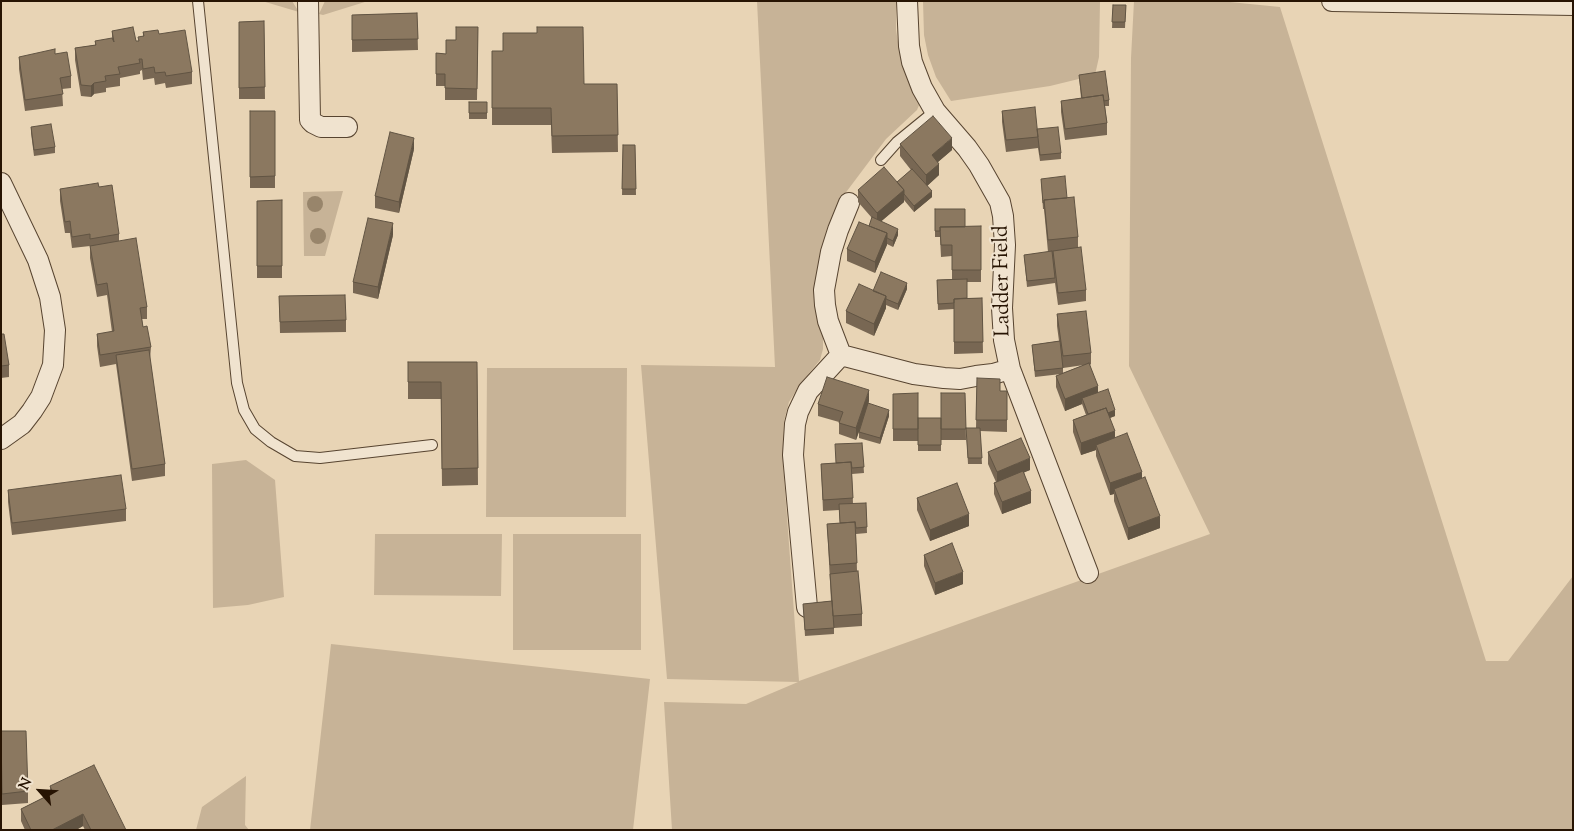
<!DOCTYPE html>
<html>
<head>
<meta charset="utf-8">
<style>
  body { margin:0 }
  #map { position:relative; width:1574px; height:831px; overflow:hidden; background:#e8d4b5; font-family:"Sorts Mill Goudy",serif }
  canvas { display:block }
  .frame { position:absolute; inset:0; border:2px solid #271403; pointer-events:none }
  .north { position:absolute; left:15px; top:766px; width:50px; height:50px; -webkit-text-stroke:4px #f0e3cf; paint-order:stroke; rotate:296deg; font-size:14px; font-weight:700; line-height:20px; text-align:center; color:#271403 }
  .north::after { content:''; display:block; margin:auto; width:18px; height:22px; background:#271403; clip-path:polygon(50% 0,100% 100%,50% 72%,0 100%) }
</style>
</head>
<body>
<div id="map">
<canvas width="1574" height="831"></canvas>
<div class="frame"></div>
<div class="north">N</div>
</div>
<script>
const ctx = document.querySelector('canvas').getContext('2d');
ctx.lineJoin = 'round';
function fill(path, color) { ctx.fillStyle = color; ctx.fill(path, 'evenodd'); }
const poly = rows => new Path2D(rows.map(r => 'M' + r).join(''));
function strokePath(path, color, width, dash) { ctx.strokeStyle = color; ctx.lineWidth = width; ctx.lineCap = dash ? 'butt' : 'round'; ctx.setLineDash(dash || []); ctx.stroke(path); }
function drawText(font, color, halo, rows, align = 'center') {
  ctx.font = font + ' "Sorts Mill Goudy",serif'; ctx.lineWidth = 4; ctx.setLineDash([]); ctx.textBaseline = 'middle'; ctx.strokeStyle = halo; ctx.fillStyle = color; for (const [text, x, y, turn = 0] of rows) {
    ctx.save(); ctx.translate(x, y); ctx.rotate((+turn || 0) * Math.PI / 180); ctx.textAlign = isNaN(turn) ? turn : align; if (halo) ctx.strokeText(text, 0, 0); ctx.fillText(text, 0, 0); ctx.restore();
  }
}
const green = poly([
  [262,1,292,1,299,12],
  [325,1,368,1,323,15,319,14],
  [757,1,896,1,896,30,901,60,910,85,920,103,917,110,886,139,844,195,823,333,823,349,820,360,801,383,789,402,784,421,783,462,799,681,1210,534,1129,366,1131,58,1134,1,1220,1,1280,7,1486,661,1508,661,1573,576,1573,830,672,830,664,702,746,704,798,682,667,679,641,365,775,367],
  [923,1,1100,1,1099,57,1095,75,1050,86,951,101,936,77,928,55,924,35],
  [343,191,325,256,304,256,303,192],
  [487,368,627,368,626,517,486,517],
  [246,460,275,480,284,597,248,605,213,608,212,464],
  [375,534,502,534,501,596,374,595],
  [513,534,641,534,641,650,513,650],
  [331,644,650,679,633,830,310,830],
  [246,776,245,825,249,830,196,830,202,807]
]);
const service = poly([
  [198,1,237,383,244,410,255,429,271,442,295,456,320,458,432,445],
  [881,160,897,142,935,111]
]);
const minor = poly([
  [308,1,310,120,313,123,321,127,347,127],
  [907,1,909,46,912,62,922,88,935,111,967,148,979,165,1000,202,1003,216,1005,245,1002,308,1004,340,1010,369,1088,573],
  [1332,1,1573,5],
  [1,183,38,260,50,297,55,330,53,365,41,397,32,411,22,424,1,439],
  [849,203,838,230,831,252,824,290,825,305,828,321,841,355,914,374,944,378,960,379,976,376,993,374,1010,369],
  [807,607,793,455,795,424,798,412,808,391,841,355]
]);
const trees = [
  [315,204],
  [318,236]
];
const wall = poly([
  [1113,5,1126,5,1125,28,1112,28],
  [417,13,418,50,352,52,352,15],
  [264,21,265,99,239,99,239,22],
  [478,27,477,100,445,100,445,86,436,86,436,53,446,54,456,40],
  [112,31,136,41,138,41,143,36,143,32,159,34,192,72,192,84,166,88,165,83,155,85,154,78,143,80,142,70,140,71,140,74,120,78,120,86,106,88,106,92,94,94,91,97,81,96,75,60,75,48,95,45,95,41,112,39],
  [492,51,584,84,617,84,618,152,552,153,551,125,492,125],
  [55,54,71,76,71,88,62,89,63,106,25,111,19,69,19,57],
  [1079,75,1109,100,1109,106,1105,106,1107,123,1107,135,1065,140,1061,112,1061,101,1081,98],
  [469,102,487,102,487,119,469,119],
  [250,111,275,111,275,188,250,188],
  [1002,111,1037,129,1061,153,1061,159,1040,161,1038,148,1006,152,1002,122],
  [31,127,55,147,55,153,34,156,31,133],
  [900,144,952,150,938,162,939,175,927,186,932,197,914,212,904,200,904,202,881,221,898,235,893,247,887,244,875,273,847,261,847,249,869,226,872,218,858,202,858,190,897,182,911,170,900,156],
  [623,145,635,145,636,195,622,195],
  [414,149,399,213,375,208,375,196],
  [1041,179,1067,198,1078,237,1078,248,1086,290,1086,301,1058,305,1055,283,1027,287,1024,255,1048,252,1044,209,1043,209],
  [99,187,119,234,119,241,147,307,147,319,142,319,143,327,151,347,150,359,165,464,165,476,132,481,116,364,100,367,97,346,97,334,112,332,107,295,97,297,90,258,90,246,72,248,70,233,65,233,60,201,60,189],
  [282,200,282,278,257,278,257,201],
  [935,209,965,227,981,226,981,282,967,282,967,298,982,298,983,353,954,354,954,309,938,310,937,280,952,279,952,256,941,257,940,237,935,237],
  [393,235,378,299,353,293,353,282],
  [907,289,898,310,886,305,886,308,874,336,846,323,846,311,873,291],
  [279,296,346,320,346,332,280,333],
  [1057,314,1091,353,1091,364,1090,365,1098,392,1115,416,1110,418,1115,438,1142,478,1160,528,1128,540,1114,501,1114,494,1110,495,1096,456,1096,450,1081,455,1073,432,1073,420,1086,415,1082,404,1065,411,1056,387,1056,376,1061,374,1035,377,1032,345,1059,341,1057,326],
  [1084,365,1063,373,1063,368],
  [1,334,9,365,9,377,1,378],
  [408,362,477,362,478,485,442,486,441,399,408,399],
  [977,378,1000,391,1007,391,1007,432,980,431,982,464,968,464,966,428,976,428],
  [965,393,966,440,941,440,941,433,941,451,918,451,918,441,893,441,893,394,918,421,941,418],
  [869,401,868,403,889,416,880,444,859,438,859,432,856,440,839,434,839,422,818,416,818,404],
  [862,443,864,473,852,474,853,504,866,503,867,533,856,534,857,571,862,614,862,626,834,628,834,634,805,636,803,604,831,601,827,524,840,523,839,510,823,511,821,464,836,463],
  [988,452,1030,470,1024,472,1031,503,1002,514,994,494,994,483,996,482,988,464],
  [8,490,126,509,126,521,12,535,8,502],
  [917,498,969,526,930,541,917,510],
  [924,555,963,584,935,595,924,566],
  [1,731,28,791,28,803,2,805],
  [50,786,126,830,85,830,83,826,76,830,25,830,21,821,21,809,50,794]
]);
const shadedWall = poly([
  [94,83,94,94,91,97,91,86],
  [414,138,414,149,399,213,399,202],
  [952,138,952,150,932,167,932,155],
  [939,164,939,175,926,187,926,175],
  [904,190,904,202,877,225,877,213],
  [932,191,932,197,914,212,914,206],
  [393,223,393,235,378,299,378,287],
  [898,229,898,235,893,247,893,241],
  [887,233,887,245,875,273,875,262],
  [907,283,907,289,898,310,898,304],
  [886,296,886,308,874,336,874,324],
  [1098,386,1098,398,1082,398,1082,404,1065,411,1065,399],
  [869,390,869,401,856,440,856,428],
  [889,410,889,416,880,444,880,438],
  [1115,410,1115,416,1090,425,1090,419],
  [1115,431,1115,443,1096,445,1096,450,1081,455,1081,443],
  [1030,458,1030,470,997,484,997,472],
  [1142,472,1142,483,1114,489,1114,494,1110,495,1110,483],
  [1031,491,1031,503,1002,514,1002,502],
  [969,514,969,526,930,541,930,530],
  [1160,516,1160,528,1128,540,1128,528],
  [963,572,963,584,935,595,935,583],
  [83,814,83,826,76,830,52,830]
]);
const building = poly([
  [1113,5,1126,5,1125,22,1112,22,1113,5],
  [417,13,418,39,352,40,352,15,417,13],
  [264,21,265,87,239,88,239,22,264,21],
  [133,27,136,41,139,41,138,37,144,36,143,32,158,30,159,34,185,30,192,72,166,76,165,72,155,73,154,67,143,69,142,59,139,59,140,63,118,67,120,74,105,76,106,81,94,83,91,86,81,85,75,48,96,45,95,41,112,38,114,42,112,31,133,27],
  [456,27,478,27,477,89,445,88,445,74,436,74,436,53,446,54,446,40,456,40,456,27],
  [537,27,583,27,584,84,617,84,618,135,552,136,551,108,492,108,492,51,503,51,503,33,537,33,537,27],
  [55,49,55,54,67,52,71,76,60,78,63,94,25,100,19,57,55,49],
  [1105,71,1109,100,1104,101,1103,95,1082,98,1079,75,1105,71],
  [1103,95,1107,123,1065,129,1061,101,1103,95],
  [469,102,487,102,487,113,469,113,469,102],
  [1035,107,1038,137,1006,140,1002,111,1035,107],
  [250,111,275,111,275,176,250,177,250,111],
  [933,116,952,138,932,155,939,164,926,175,900,144,933,116],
  [51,124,55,147,34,150,31,127,51,124],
  [1058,127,1061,153,1040,155,1037,129,1058,127],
  [390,132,414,138,399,202,375,196,390,132],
  [623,145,635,145,636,189,622,189,623,145],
  [884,167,904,190,877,213,858,190,884,167],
  [912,169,932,191,914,206,904,194,904,190,897,182,912,169],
  [1065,176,1067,198,1044,200,1044,203,1043,203,1041,179,1065,176],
  [98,183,99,187,112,185,119,234,90,239,90,234,72,237,70,221,65,222,60,189,98,183],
  [1074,197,1078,237,1048,240,1044,200,1074,197],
  [282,200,282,266,257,266,257,201,282,200],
  [935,209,965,209,965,227,940,227,940,231,935,231,935,209],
  [872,217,898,229,893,241,887,238,887,233,869,226,872,217],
  [368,218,393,223,378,287,353,282,368,218],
  [859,222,887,233,875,262,847,249,859,222],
  [981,226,981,270,952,270,952,245,941,245,940,227,981,226],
  [136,238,147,307,140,308,143,327,147,326,151,347,100,355,97,334,114,331,107,283,97,285,90,246,136,238],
  [1081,247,1086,290,1058,293,1053,251,1081,247],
  [1052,251,1055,278,1027,281,1024,255,1052,251],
  [881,272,907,283,898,304,886,299,886,296,873,291,881,272],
  [967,279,967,298,954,299,954,303,938,304,937,280,967,279],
  [859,284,886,296,874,324,846,311,859,284],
  [345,295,346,320,280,322,279,296,345,295],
  [982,298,983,342,954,342,954,299,982,298],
  [1086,311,1091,353,1063,356,1057,314,1086,311],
  [1,334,4,334,9,365,1,366,1,334],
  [1060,341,1063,368,1035,371,1032,345,1060,341],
  [149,350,165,464,132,469,116,355,149,350],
  [408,362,477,362,478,468,442,469,441,382,408,382,408,362],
  [1089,363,1098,386,1065,399,1056,376,1089,363],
  [827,377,869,390,856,428,839,423,843,412,818,404,827,377],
  [977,378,1000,379,1000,391,1007,391,1007,420,976,420,977,378],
  [1108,389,1115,410,1108,413,1106,408,1088,414,1082,398,1108,389],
  [918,393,918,429,893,429,893,394,918,393],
  [941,393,965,393,966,429,941,429,941,393],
  [868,403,889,410,880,438,859,432,868,403],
  [1106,408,1115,431,1081,443,1073,420,1106,408],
  [918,418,941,418,941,445,918,445,918,418],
  [966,428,980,428,982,458,968,458,966,428],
  [1127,433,1142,472,1110,483,1096,445,1127,433],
  [1021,438,1030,458,997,472,988,452,1021,438],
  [862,443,864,467,852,468,851,462,836,463,835,444,862,443],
  [851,462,853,498,823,500,821,464,851,462],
  [1023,471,1031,491,1002,502,994,483,1023,471],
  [121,475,126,509,12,523,8,490,121,475],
  [1145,477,1160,516,1128,528,1114,489,1145,477],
  [957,483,969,514,930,530,917,498,957,483],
  [866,503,867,527,856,528,855,522,840,523,839,504,866,503],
  [855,522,857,563,830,565,827,524,855,522],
  [952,543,963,572,935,583,924,555,952,543],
  [858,571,862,614,833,616,830,574,858,571],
  [832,601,834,628,805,630,803,604,832,601],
  [1,731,26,731,28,791,2,794,1,731],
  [94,765,126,830,91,830,83,814,52,830,31,830,21,809,53,793,50,786,94,765]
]);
const streetNames = [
  ["Ladder Field",1004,281,-91]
];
fill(green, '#c7b397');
strokePath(service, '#574430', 12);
strokePath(minor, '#574430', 22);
strokePath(service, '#f0e3cf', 10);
strokePath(minor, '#f0e3cf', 20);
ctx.fillStyle = '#98856b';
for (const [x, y] of trees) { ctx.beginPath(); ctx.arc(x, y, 8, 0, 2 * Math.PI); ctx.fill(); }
fill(wall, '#786753');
fill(shadedWall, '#615443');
fill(building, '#8b7860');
strokePath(building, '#615443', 1);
drawText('21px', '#271403', '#f0e3cf', streetNames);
</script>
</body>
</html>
